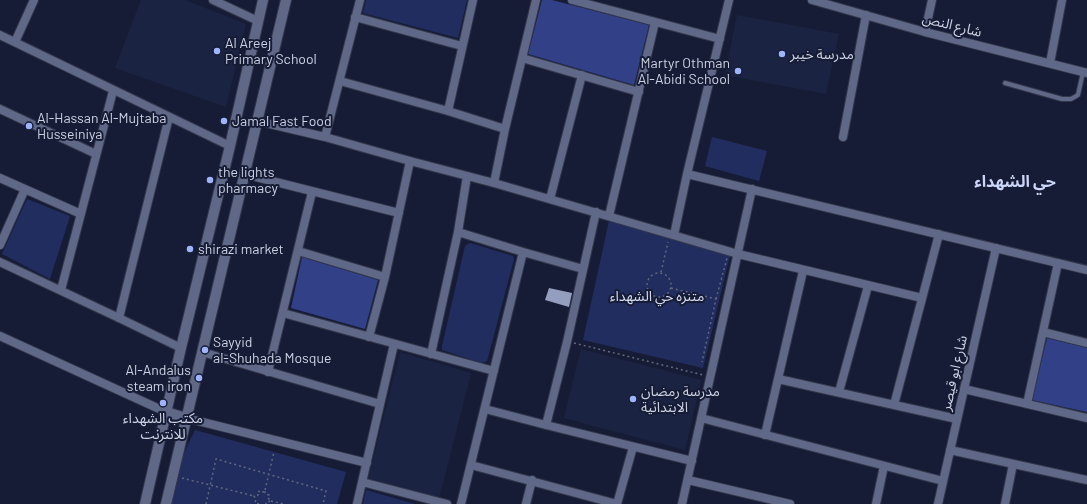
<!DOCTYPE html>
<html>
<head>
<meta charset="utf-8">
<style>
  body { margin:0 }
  canvas { display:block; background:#161c35 }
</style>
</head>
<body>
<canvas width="1087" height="504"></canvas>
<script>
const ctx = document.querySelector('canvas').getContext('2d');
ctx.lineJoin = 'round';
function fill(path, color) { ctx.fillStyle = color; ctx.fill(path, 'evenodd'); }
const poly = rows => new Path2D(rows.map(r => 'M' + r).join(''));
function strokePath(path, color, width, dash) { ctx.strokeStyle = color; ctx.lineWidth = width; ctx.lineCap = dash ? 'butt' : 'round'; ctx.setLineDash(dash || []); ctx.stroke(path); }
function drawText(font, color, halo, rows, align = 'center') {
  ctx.font = font + ' Barlow,"Noto Sans Arabic",sans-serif'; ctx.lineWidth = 4; ctx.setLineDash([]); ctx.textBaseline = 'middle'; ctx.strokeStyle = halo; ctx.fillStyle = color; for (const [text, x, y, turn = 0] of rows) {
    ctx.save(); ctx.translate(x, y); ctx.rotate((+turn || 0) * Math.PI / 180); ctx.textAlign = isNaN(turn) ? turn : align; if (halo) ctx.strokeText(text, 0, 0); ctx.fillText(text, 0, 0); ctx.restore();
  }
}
const built = poly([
  [141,0,185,0,246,24,226,107,115,68],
  [737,15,839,34,826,94,725,75],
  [581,349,701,380,685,450,564,418],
  [400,352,471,373,439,499,368,479]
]);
const green = poly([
  [366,0,467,0,458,38,363,13],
  [712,137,767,151,759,181,705,166],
  [27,199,70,216,50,279,2,254],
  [609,221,730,255,703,368,583,340],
  [470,243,513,256,514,259,487,361,482,363,442,350,442,346,465,246],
  [195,430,346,472,337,504,171,504,173,476],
  [366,490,415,504,363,504]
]);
const water = poly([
  [542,0,552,0,649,25,634,85,528,54],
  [302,257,378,280,365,329,291,308],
  [1047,338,1087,348,1087,412,1032,400]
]);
const building = poly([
  [549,288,572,293,569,307,545,300]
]);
const path = poly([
  [661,272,668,242],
  '647 285a12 12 0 1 1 24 0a12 12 0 1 1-24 0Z',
  [671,288,716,299,702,362],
  [716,299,727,258],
  [574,343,703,375],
  [182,478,254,496],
  [265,490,274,452],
  [271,501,284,504],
  [206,504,216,459,326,491,323,504],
  [259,504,255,503,256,499,254,496,258,495,258,491,262,493,265,490,265,494,269,495,268,498,271,501,266,502,266,504]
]);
const lane = poly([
  [1005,83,1062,99,1071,99,1078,95,1083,72]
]);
const street = poly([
  [213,0,258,21],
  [572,0,720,39],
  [729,0,687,174,1087,270],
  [812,0,925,32,1087,73],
  [355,17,462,46],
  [925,32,932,0],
  [0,35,230,146],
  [15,42,34,0],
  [522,58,639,92],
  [1050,63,1062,0],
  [340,81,448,111,505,129],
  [0,109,96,154],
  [448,111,473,0],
  [257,121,325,137,410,161,494,183,738,254,922,298],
  [325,137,360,0],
  [843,137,866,15],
  [244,174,399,213],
  [0,178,81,214],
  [494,183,505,129,536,0],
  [550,199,582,75],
  [609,216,655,22],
  [458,232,523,252,461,504],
  [674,235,687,174],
  [0,245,25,189],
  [298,251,385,277],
  [523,252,583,269],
  [0,262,119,318,181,348],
  [61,290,113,91],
  [283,313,494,371],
  [119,318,169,117],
  [1043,332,1087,343],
  [0,336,166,412],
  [369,337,385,277,410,161],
  [202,352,380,404],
  [431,354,458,232,467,176],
  [268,372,312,192],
  [778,379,957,419],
  [964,389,1087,418],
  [839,392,868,286],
  [1027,404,1058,263],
  [894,405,939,234],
  [485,409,546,425,692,461],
  [186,418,367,463],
  [701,418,943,481],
  [546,425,567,342,596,212],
  [765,435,803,271],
  [950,450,1087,480],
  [471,465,617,504],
  [688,480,790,504],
  [362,482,447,504],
  [357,504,394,344],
  [526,504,532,480],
  [617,504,633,447],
  [682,504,752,189],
  [876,504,884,466],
  [938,504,996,248],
  [1005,504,1013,464]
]);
const secondary = poly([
  [166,412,186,418],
  [145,504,181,348,230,146,263,0],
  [166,504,286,0]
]);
const markers = [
  [217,51,4,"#9eb4fd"],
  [782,54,4,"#9eb4fd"],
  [738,71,4,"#9eb4fd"],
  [224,121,4,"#9eb4fd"],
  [29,126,4,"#9eb4fd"],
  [210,180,4,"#9eb4fd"],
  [190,249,4,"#9eb4fd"],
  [205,350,4,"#9eb4fd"],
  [199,378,4,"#9eb4fd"],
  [633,399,4,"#9eb4fd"],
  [163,403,4,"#9eb4fd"]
];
const streetNames = [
  ["شارع النص",952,25,14],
  ["شارع ابو قيصر",954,373,-77]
];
const poiNames = [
  ["Al Areej",225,43],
  ["Primary School",225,59],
  ["مدرسة خيبر",790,54],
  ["Martyr Othman",730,63,"right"],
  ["Al-Abidi School",730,79,"right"],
  ["Al-Hassan Al-Mujtaba",37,118],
  ["Husseiniya",37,134],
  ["Jamal Fast Food",232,121],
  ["the lights",218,172],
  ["pharmacy",218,188],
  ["shirazi market",198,249],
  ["Sayyid",213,342],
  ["al-Shuhada Mosque",213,358],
  ["Al-Andalus",191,370,"right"],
  ["steam iron",191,386,"right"],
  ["مدرسة رمضان",641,391],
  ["الابتدائية",641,407],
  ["مكتب الشهداء",163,418,"center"],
  ["للانترنت",163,434,"center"]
];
const parkNames = [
  ["متنزه حي الشهداء",657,296]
];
const quarterNames = [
  ["حي الشهداء",1015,182]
];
fill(built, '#1b2342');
fill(green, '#222d5f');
fill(water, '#314087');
fill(building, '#949ebe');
strokePath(lane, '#33374c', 6);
strokePath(street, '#33374c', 10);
strokePath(secondary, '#33374c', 12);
strokePath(path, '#61677d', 1.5, [2, 3]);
strokePath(lane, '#5f6886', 4);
strokePath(street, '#5f6886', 8);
strokePath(secondary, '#5f6886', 10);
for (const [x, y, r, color] of markers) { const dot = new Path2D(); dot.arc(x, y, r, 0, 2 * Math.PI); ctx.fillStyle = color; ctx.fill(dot); strokePath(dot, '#161c35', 1.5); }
drawText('14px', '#ccd2e3', '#161c35', streetNames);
drawText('14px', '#ccd2e3', '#161c35', poiNames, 'left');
drawText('14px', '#d5dcf1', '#161c35', parkNames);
drawText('bold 16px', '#cbd6f8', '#161c35', quarterNames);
</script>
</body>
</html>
